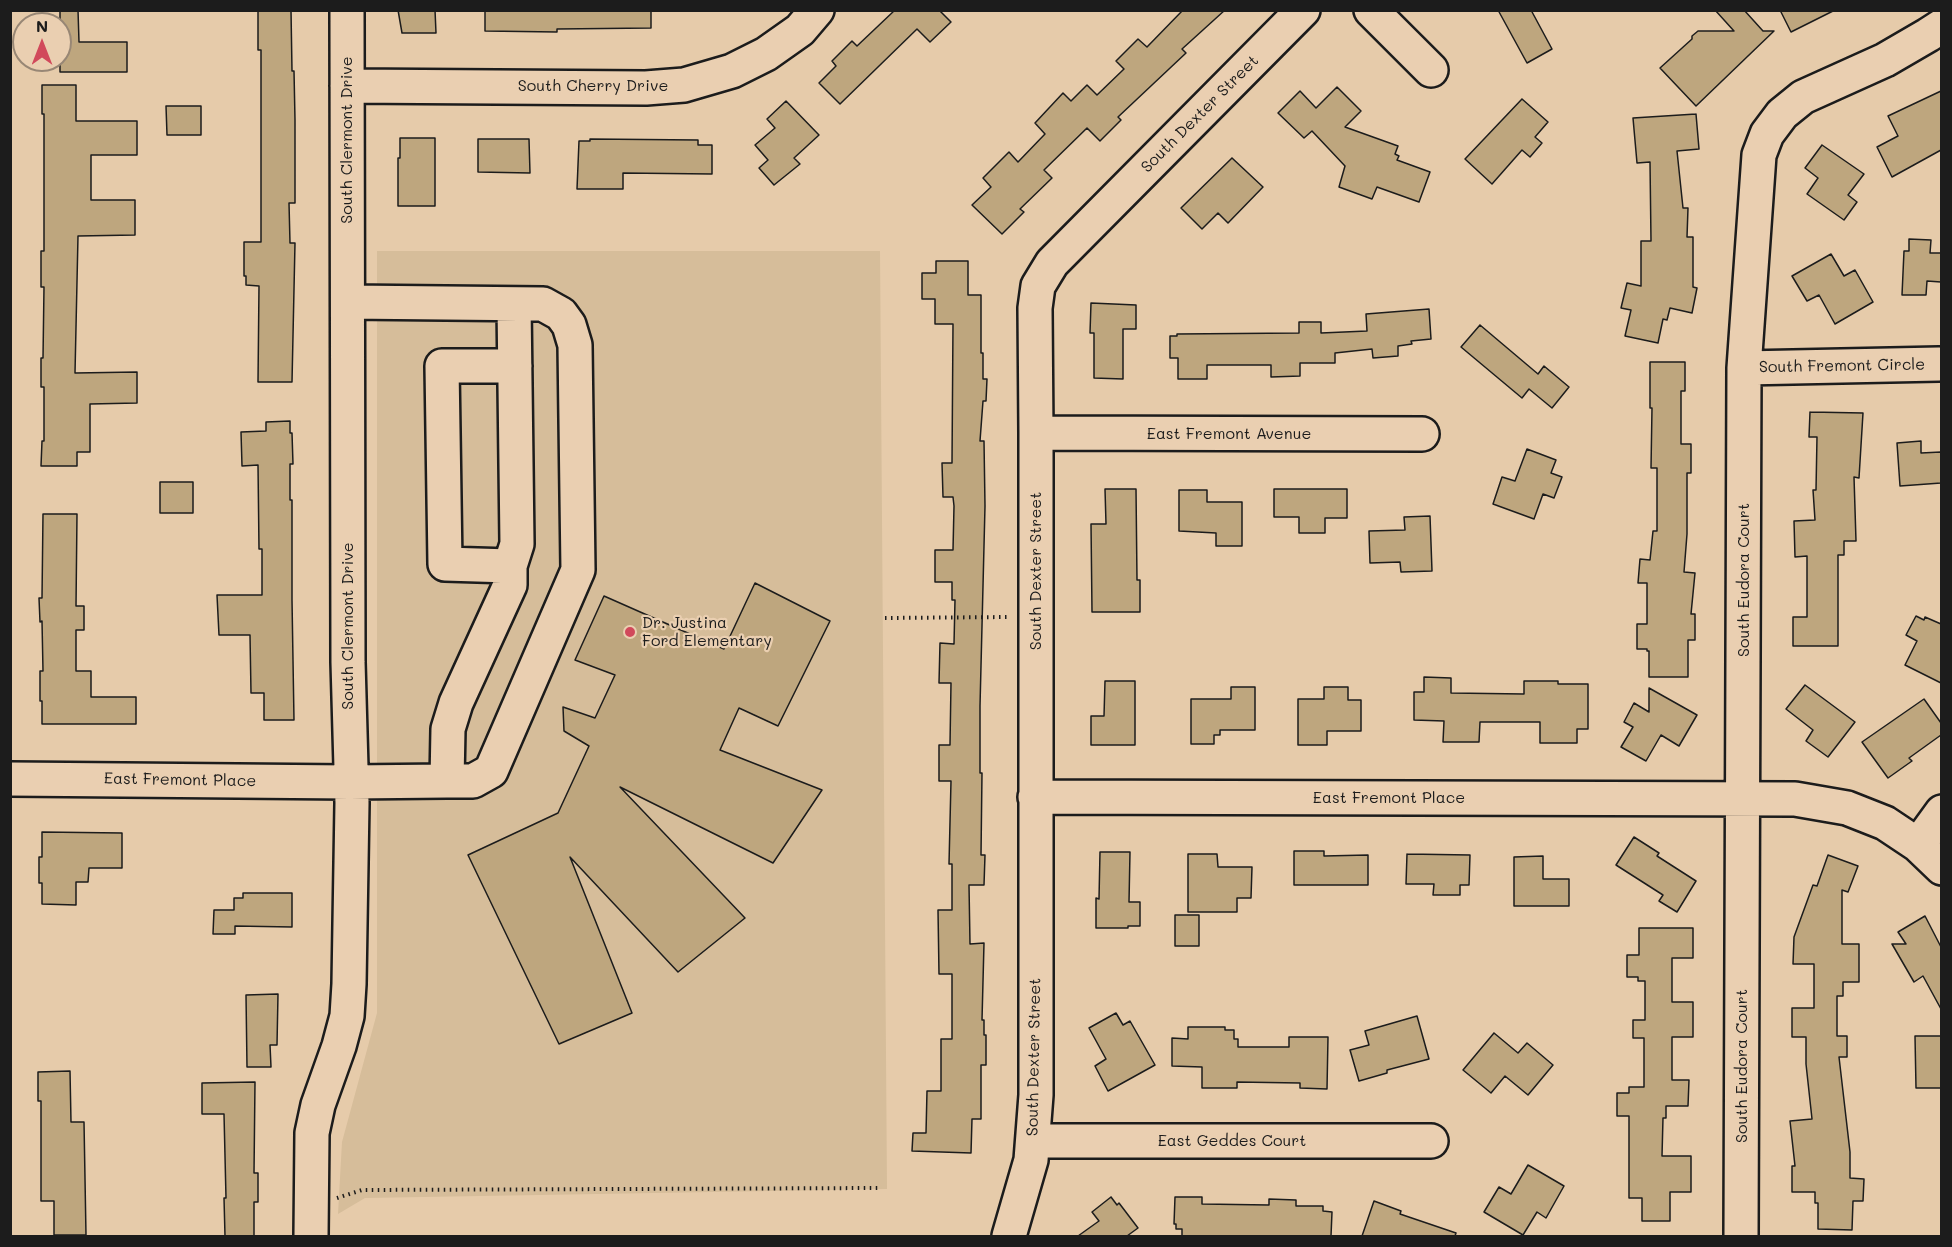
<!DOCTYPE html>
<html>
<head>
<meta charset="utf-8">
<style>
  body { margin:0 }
  #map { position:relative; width:1952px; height:1247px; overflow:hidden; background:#e6cbaa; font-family:Mali,sans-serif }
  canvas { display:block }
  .frame { position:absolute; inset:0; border:12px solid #1c1c1c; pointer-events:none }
  .north { position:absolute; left:12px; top:12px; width:60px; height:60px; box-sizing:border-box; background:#eacfb1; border:2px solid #988775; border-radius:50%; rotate:0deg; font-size:16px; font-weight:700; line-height:24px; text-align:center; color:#1c1c1c }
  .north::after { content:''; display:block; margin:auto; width:21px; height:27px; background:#d1495b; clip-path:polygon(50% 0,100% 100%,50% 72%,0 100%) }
</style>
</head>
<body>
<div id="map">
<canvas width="1952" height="1247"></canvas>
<div class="frame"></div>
<div class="north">N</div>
</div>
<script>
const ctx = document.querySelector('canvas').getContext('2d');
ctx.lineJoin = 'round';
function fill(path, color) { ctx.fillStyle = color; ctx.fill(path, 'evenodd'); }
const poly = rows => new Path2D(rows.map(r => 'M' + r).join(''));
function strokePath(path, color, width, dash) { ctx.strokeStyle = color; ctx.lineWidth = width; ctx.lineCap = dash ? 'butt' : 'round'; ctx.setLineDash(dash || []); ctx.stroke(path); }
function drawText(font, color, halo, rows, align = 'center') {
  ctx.font = font + ' Mali,sans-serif'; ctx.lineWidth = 4.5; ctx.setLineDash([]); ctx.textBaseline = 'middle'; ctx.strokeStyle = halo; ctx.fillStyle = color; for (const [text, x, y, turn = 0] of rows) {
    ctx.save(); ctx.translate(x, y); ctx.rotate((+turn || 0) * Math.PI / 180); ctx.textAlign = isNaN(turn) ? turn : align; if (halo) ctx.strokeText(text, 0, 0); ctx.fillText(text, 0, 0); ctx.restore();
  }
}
const built = poly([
  [377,251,880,251,887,1189,365,1198,338,1214,342,1142,377,1013]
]);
const building = poly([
  [60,10,78,10,79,42,127,42,127,72,60,72,60,10],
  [258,10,291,10,292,71,294,71,295,120,295,203,289,203,290,243,295,243,292,382,258,382,259,286,246,285,246,276,244,276,244,242,261,242,261,50,258,50,258,10],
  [398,10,435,10,436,33,402,33,398,10],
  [485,10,651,10,651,28,557,29,557,32,485,31,485,10],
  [895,10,939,10,951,22,930,42,917,29,840,104,819,83,836,66,832,61,852,41,857,46,895,10],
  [1183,10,1225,10,1182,49,1186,53,1118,117,1121,120,1100,141,1087,128,1044,170,1052,178,1020,209,1024,212,1002,234,972,205,991,187,983,178,1009,152,1018,162,1045,134,1035,123,1063,93,1071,101,1087,85,1097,95,1124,69,1116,61,1138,39,1147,47,1183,10],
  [1498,10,1531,10,1552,49,1527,63,1498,10],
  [1715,10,1744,10,1763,31,1774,31,1696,106,1660,68,1692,39,1692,36,1698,31,1734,31,1715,10],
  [1780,10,1835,10,1791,32,1780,10],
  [42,85,76,85,76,121,137,121,137,155,91,155,91,200,135,200,135,235,78,236,75,373,137,372,137,403,90,404,90,452,77,452,77,466,41,466,42,441,44,441,44,387,41,387,41,358,43,358,44,287,41,287,41,251,44,251,44,114,42,114,42,85],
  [1337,87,1361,111,1345,127,1398,146,1395,154,1399,156,1397,160,1430,172,1419,202,1377,187,1372,199,1339,187,1345,166,1312,131,1304,138,1278,113,1300,91,1316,108,1337,87],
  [1941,91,1941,150,1892,177,1877,147,1898,136,1888,116,1941,91],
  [1522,99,1548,122,1535,137,1542,143,1530,157,1522,150,1492,184,1465,159,1522,99],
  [786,101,819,135,794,158,800,164,774,185,759,168,768,160,755,145,775,128,767,119,786,101],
  [166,106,201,106,201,135,167,135,166,106],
  [1696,114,1699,149,1677,151,1683,208,1688,208,1687,237,1693,237,1693,287,1697,288,1692,313,1670,308,1667,320,1663,319,1658,343,1625,336,1631,310,1621,308,1627,283,1641,286,1641,241,1651,241,1650,162,1637,163,1633,118,1696,114],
  [400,138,435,138,435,206,398,206,398,158,400,158,400,138],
  [478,139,529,139,530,173,478,172,478,139],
  [590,139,698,140,698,145,712,145,712,174,623,173,623,189,577,189,579,141,590,141,590,139],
  [1822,145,1864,174,1848,195,1857,202,1844,220,1807,194,1818,178,1805,168,1822,145],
  [1232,158,1263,187,1228,223,1218,213,1202,229,1181,208,1232,158],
  [1909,239,1931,240,1930,253,1941,253,1941,282,1927,281,1926,295,1902,295,1904,251,1909,251,1909,239],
  [1831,254,1844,276,1855,270,1873,302,1835,324,1819,295,1807,301,1792,276,1831,254],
  [936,261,968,261,968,295,981,295,981,353,983,353,983,379,987,379,986,401,983,401,980,441,984,441,985,506,980,706,980,773,982,773,981,855,985,855,984,885,969,885,970,944,984,943,982,1020,984,1020,984,1035,986,1035,986,1065,981,1065,981,1119,972,1119,971,1153,912,1151,913,1133,926,1133,927,1091,941,1091,941,1039,952,1039,952,974,939,974,938,910,952,910,952,864,949,864,951,781,939,781,939,745,950,745,951,683,939,683,940,643,954,644,955,600,952,600,952,582,935,582,935,550,953,550,954,506,953,497,943,497,942,463,952,463,953,324,935,324,935,299,922,299,922,273,936,273,936,261],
  [1091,303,1136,305,1136,329,1123,329,1123,379,1094,378,1094,333,1090,333,1091,303],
  [1429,309,1431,339,1411,341,1412,344,1398,346,1398,356,1373,358,1372,349,1335,353,1335,363,1300,363,1300,376,1271,377,1271,365,1207,365,1207,379,1178,379,1178,358,1170,358,1170,336,1177,336,1177,334,1299,333,1299,322,1321,322,1321,333,1367,331,1366,314,1429,309],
  [1480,325,1538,374,1544,366,1569,387,1552,408,1529,389,1522,398,1461,347,1480,325],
  [1650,362,1685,362,1685,391,1681,391,1681,444,1691,444,1691,473,1687,473,1687,534,1684,572,1695,573,1691,614,1695,614,1695,640,1688,640,1688,677,1649,677,1649,651,1647,651,1647,649,1637,649,1637,624,1647,624,1647,583,1638,583,1640,559,1650,560,1653,531,1657,531,1657,468,1651,468,1652,408,1650,408,1650,362],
  [1810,412,1863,413,1859,478,1854,477,1856,541,1844,541,1844,555,1838,555,1838,646,1793,646,1793,617,1807,617,1807,556,1795,557,1794,521,1815,520,1813,490,1816,490,1817,437,1809,437,1810,412],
  [290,421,290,433,292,433,293,464,290,464,290,500,292,500,292,600,294,720,264,720,264,693,251,693,250,635,219,635,217,595,262,595,262,549,259,549,258,465,242,466,241,432,266,431,266,422,290,421],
  [1921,441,1921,453,1941,452,1941,483,1900,486,1897,443,1921,441],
  [1527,449,1556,460,1551,473,1562,477,1554,498,1543,494,1534,519,1493,504,1502,477,1515,481,1527,449],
  [160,482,193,482,193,513,160,513,160,482],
  [1105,489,1136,489,1137,580,1140,580,1140,612,1092,612,1091,524,1106,524,1105,489],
  [1274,489,1347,489,1347,518,1325,518,1325,533,1299,533,1299,517,1274,517,1274,489],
  [1179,490,1207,490,1207,502,1242,502,1242,546,1216,546,1216,533,1179,531,1179,490],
  [43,514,77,514,76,606,84,606,84,630,76,630,76,671,91,671,91,697,136,697,136,724,42,724,42,701,40,701,40,671,43,671,42,621,40,622,39,598,42,598,43,514],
  [1430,516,1432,571,1401,572,1400,562,1370,563,1369,531,1405,530,1404,517,1430,516],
  [755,583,830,621,778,726,739,708,720,750,822,790,773,863,620,787,745,918,678,972,570,857,632,1013,559,1044,468,855,558,813,589,746,564,731,563,707,595,718,615,675,575,660,604,596,724,649,755,583],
  [1916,616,1924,620,1925,617,1941,624,1941,683,1905,665,1917,641,1906,635,1916,616],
  [1424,677,1451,678,1451,693,1524,694,1524,681,1558,681,1558,684,1588,684,1588,729,1577,729,1577,743,1540,743,1540,722,1480,722,1479,742,1443,742,1444,721,1414,720,1414,692,1424,692,1424,677],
  [1105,681,1135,681,1135,745,1091,745,1091,716,1104,716,1105,681],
  [1805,685,1855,722,1828,757,1806,741,1813,730,1786,709,1805,685],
  [1231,687,1255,687,1255,730,1220,730,1220,735,1214,735,1214,744,1191,744,1191,699,1231,699,1231,687],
  [1324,687,1348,687,1348,700,1361,700,1361,731,1327,731,1327,745,1298,745,1298,699,1324,699,1324,687],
  [1649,688,1697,715,1679,746,1661,735,1646,761,1621,747,1633,727,1624,722,1634,703,1649,712,1649,688],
  [1924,699,1941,723,1941,735,1909,758,1912,761,1888,778,1862,742,1924,699],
  [42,832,122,833,122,868,89,868,88,882,76,882,76,905,42,904,42,883,39,883,39,857,42,857,42,832],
  [1634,837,1659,853,1657,856,1696,881,1677,912,1659,901,1663,895,1616,865,1634,837],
  [1294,851,1324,851,1324,856,1368,855,1368,885,1294,885,1294,851],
  [1100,852,1130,852,1129,902,1140,902,1140,926,1128,926,1128,928,1096,928,1096,898,1099,899,1100,852],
  [1188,854,1217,854,1218,867,1252,867,1251,898,1237,898,1237,912,1188,912,1188,854],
  [1407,854,1470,855,1469,885,1460,885,1460,895,1433,895,1434,884,1406,884,1407,854],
  [1828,855,1858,866,1848,892,1842,890,1842,944,1859,944,1859,982,1843,982,1843,996,1837,996,1837,1036,1847,1036,1847,1057,1839,1057,1850,1152,1850,1178,1864,1179,1863,1201,1853,1201,1852,1230,1818,1229,1818,1203,1815,1203,1815,1192,1792,1192,1792,1166,1795,1166,1790,1121,1812,1119,1806,1064,1806,1037,1792,1037,1792,1008,1814,1008,1814,964,1793,964,1794,937,1813,885,1817,886,1828,855],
  [1543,856,1543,879,1569,879,1569,906,1514,906,1514,857,1543,856],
  [243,893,292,893,292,927,235,926,235,934,213,934,214,910,234,910,234,898,243,898,243,893],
  [1175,915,1199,915,1199,946,1175,946,1175,915],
  [1925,916,1941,947,1941,1009,1923,976,1914,982,1892,944,1906,944,1898,932,1925,916],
  [1639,928,1693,928,1693,958,1672,958,1672,1002,1693,1002,1693,1037,1672,1037,1672,1080,1689,1080,1688,1106,1666,1106,1666,1118,1663,1118,1662,1156,1691,1156,1691,1192,1670,1192,1670,1221,1642,1221,1642,1198,1629,1198,1629,1116,1617,1116,1617,1093,1629,1093,1629,1087,1644,1087,1644,1038,1633,1038,1633,1020,1645,1020,1645,981,1638,981,1638,977,1627,977,1627,955,1639,955,1639,928],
  [278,994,277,1045,270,1045,271,1067,247,1067,246,995,278,994],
  [1116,1013,1123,1025,1130,1021,1155,1065,1108,1091,1095,1066,1106,1059,1089,1028,1116,1013],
  [1417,1016,1429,1059,1387,1070,1387,1073,1359,1081,1350,1050,1369,1045,1365,1031,1417,1016],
  [1188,1027,1225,1027,1225,1030,1234,1030,1234,1039,1238,1039,1238,1047,1289,1047,1289,1037,1328,1037,1327,1089,1300,1088,1300,1083,1237,1082,1237,1088,1202,1088,1202,1067,1172,1066,1172,1038,1188,1039,1188,1027],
  [1494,1033,1518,1053,1527,1043,1553,1065,1528,1095,1505,1076,1491,1093,1463,1070,1494,1033],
  [1915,1036,1941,1036,1941,1088,1916,1088,1915,1036],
  [70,1071,71,1122,84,1122,86,1235,54,1235,54,1201,41,1201,41,1101,38,1101,38,1072,70,1071],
  [255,1082,254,1173,258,1173,258,1202,254,1202,254,1236,225,1236,224,1198,226,1198,224,1114,202,1114,202,1083,255,1082],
  [1528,1165,1564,1186,1546,1218,1537,1212,1523,1235,1484,1212,1499,1187,1511,1194,1528,1165],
  [1111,1197,1117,1205,1119,1203,1138,1228,1127,1236,1078,1236,1099,1221,1092,1212,1111,1197],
  [1175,1197,1202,1197,1202,1204,1269,1205,1269,1199,1296,1200,1296,1206,1323,1206,1323,1211,1332,1212,1331,1236,1182,1236,1182,1229,1176,1229,1176,1224,1174,1224,1175,1197],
  [1374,1201,1401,1211,1400,1214,1456,1233,1455,1236,1362,1236,1374,1201]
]);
const path = poly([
  [885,618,1010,617],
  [337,1198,362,1190,878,1188]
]);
const minor = poly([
  [1371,10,1431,70],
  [347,86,646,88,684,85,732,71,766,54,800,30,817,10],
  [348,302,543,304,561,314,569,325,575,345,578,570,491,771,473,781,447,781],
  [1744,368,1939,364],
  [1036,433,1422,434],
  [510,566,445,564,442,366,515,366],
  [10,779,350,782,447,781,448,729,456,703,510,585,510,566,517,544,514,304],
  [1035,797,1795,799,1847,808,1885,823,1918,845,1942,868],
  [1918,845,1942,812],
  [1033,1141,1431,1141],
  [311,1236,312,1133,318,1105,339,1046,347,1016,349,984,352,803,348,662,347,10],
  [1009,1236,1031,1160,1036,1095,1036,433,1035,308,1038,286,1052,263,1303,10],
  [1741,1236,1744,368,1759,155,1767,134,1782,114,1803,97,1885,60,1928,35,1942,26]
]);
const markers = [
  [630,632,6,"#d1495b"]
];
const streetNames = [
  ["South Cherry Drive",593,86],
  ["South Dexter Street",1200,114,-45],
  ["South Clermont Drive",347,140,-90],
  ["South Fremont Circle",1842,366,-1],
  ["East Fremont Avenue",1229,434],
  ["South Dexter Street",1036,571,-90],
  ["South Eudora Court",1744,580,-90],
  ["South Clermont Drive",348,626,-90],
  ["East Fremont Place",180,780,1],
  ["East Fremont Place",1389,798],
  ["South Dexter Street",1034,1057,-89],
  ["South Eudora Court",1742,1066,-90],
  ["East Geddes Court",1232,1141]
];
const poiNames = [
  ["Dr. Justina",642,623],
  ["Ford Elementary",642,641]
];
fill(built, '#d6bd9a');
fill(building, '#bea67e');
strokePath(building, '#1c1c1c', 1.5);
strokePath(minor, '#1c1c1c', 38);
strokePath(path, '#1c1c1c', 4, [1.5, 4.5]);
strokePath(minor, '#eacfb1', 33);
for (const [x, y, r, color] of markers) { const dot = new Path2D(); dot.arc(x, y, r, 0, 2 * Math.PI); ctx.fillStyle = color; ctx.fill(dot); strokePath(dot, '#eacfb1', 2); }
drawText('16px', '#1c1c1c', '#eacfb1', streetNames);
drawText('16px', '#1c1c1c', '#eacfb1', poiNames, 'left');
</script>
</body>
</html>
